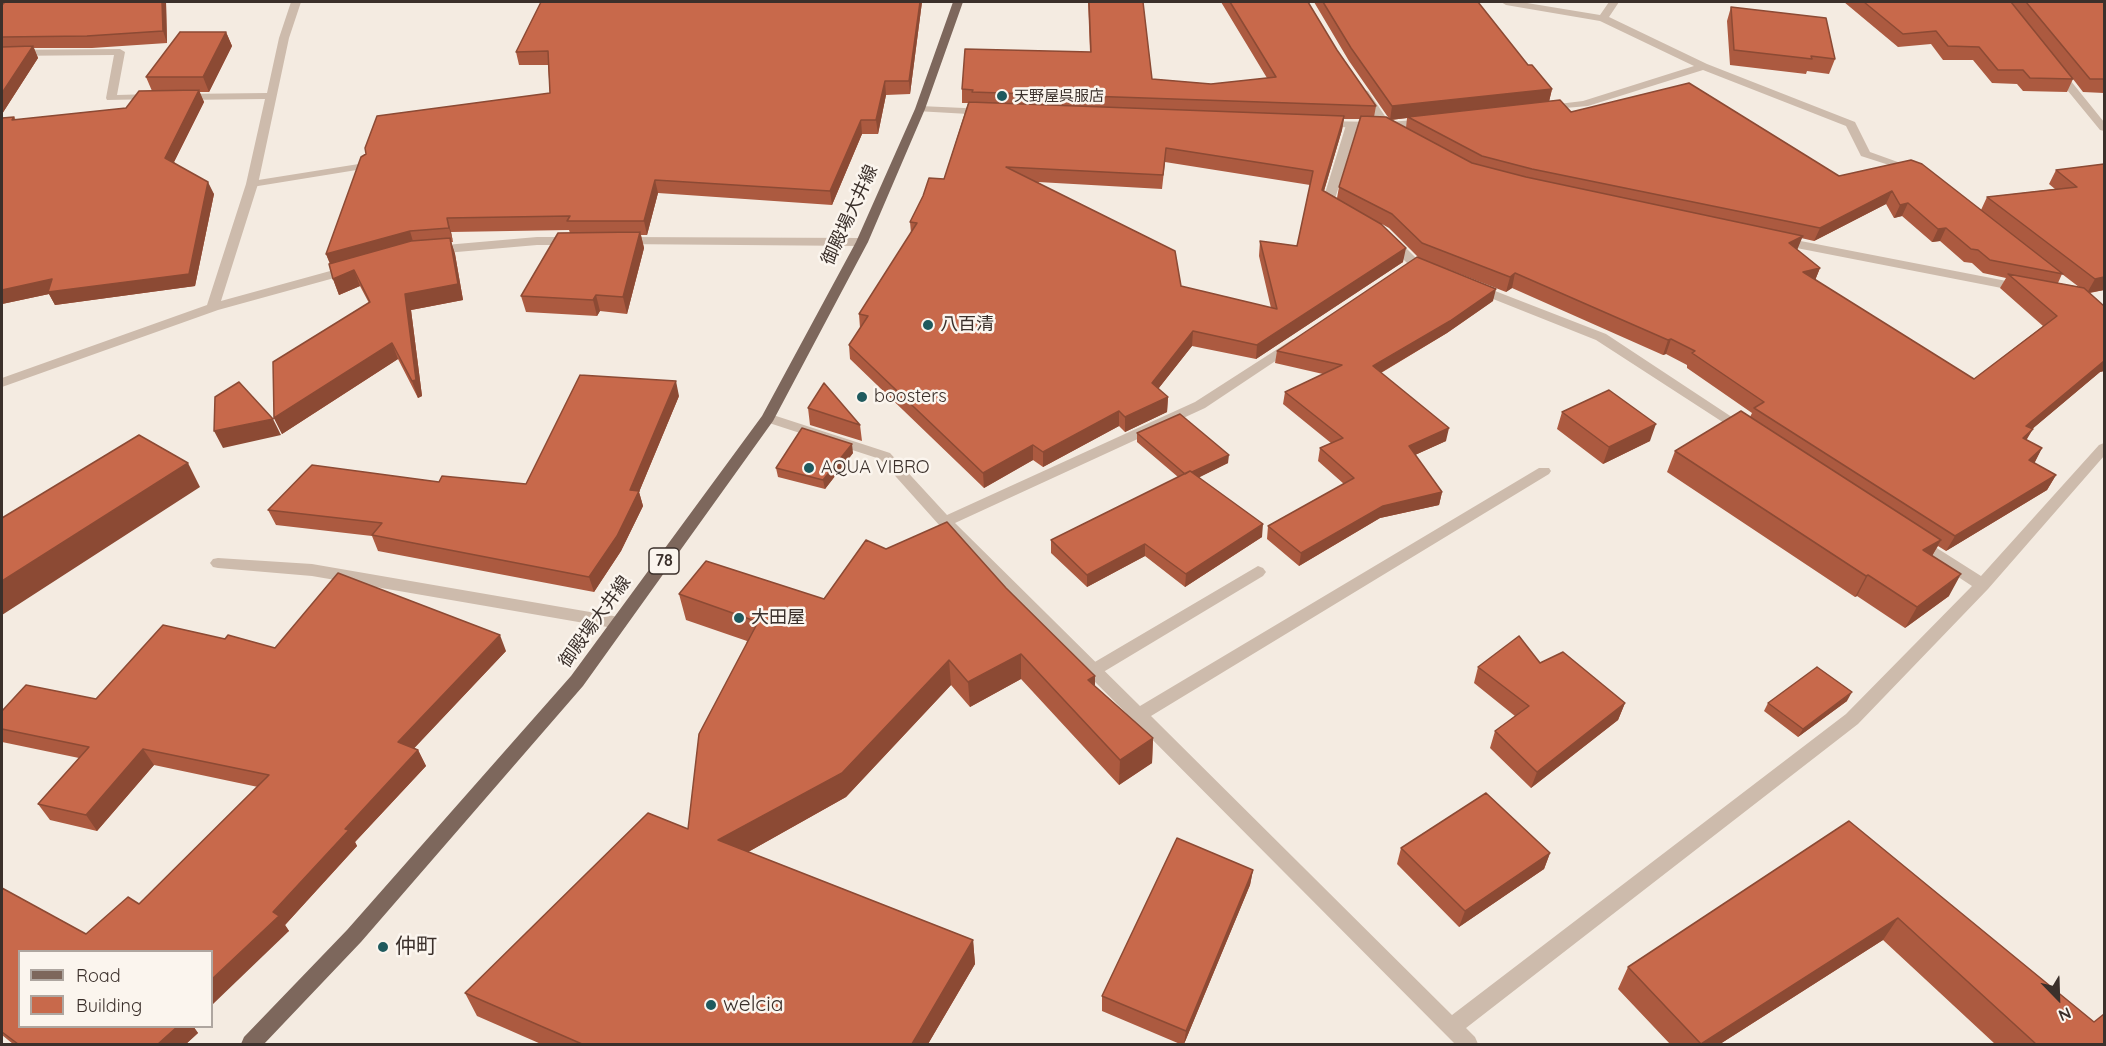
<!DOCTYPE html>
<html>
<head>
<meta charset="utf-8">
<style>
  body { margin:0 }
  #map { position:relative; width:2106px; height:1046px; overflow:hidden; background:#f4ebe1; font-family:Quicksand,sans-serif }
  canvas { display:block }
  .frame { position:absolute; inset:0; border:3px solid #3b302b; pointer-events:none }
  .legend { position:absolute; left:18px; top:950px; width:195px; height:78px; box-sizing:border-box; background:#fbf5ee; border:2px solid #aea6a0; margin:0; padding:8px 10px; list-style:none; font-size:18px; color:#3b302b }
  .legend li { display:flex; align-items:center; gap:12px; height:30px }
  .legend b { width:30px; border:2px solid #aea6a0 }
  .north { position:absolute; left:2028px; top:968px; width:60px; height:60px; -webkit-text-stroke:4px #fbf5ee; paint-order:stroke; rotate:157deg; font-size:16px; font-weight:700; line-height:24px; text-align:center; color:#3b302b }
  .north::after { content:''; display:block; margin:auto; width:21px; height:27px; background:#3b302b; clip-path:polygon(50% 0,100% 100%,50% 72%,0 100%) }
</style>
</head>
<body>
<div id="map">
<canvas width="2106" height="1046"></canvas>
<div class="frame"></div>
<ul class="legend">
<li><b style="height:8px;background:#7d675c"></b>Road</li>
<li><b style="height:16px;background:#c8694b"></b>Building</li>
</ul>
<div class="north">N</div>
</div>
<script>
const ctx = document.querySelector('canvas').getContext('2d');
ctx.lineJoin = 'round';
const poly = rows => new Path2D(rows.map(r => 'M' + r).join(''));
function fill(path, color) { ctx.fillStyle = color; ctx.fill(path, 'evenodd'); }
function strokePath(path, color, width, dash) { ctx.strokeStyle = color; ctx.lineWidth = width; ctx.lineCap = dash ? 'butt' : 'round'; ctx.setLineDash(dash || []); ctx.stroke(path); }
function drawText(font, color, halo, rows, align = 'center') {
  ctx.font = font + ' Quicksand,"Noto Sans JP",sans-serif'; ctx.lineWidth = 5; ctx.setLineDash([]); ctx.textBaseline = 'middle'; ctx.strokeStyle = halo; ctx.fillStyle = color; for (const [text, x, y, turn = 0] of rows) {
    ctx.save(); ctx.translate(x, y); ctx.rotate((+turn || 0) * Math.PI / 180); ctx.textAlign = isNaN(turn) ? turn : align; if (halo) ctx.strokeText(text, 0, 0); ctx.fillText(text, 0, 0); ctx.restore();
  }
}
const lane = poly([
  [1352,122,1358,125,1334,202,1344,208,1338,212,1322,203,1346,125,1352,122],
  [365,163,369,164,369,168,252,187,246,184,252,181,365,163],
  [1392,237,1396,238,1417,259,1419,262,1417,265,1409,265,1388,244,1388,238,1392,237],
  [1258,566,1263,568,1266,572,1263,576,1100,674,1094,676,1088,674,1086,670,1088,666,1258,566]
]);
const street = poly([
  [291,2,301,2,289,38,258,184,221,301,352,265,358,269,356,272,218,310,2,387,2,378,207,305,246,184,265,99,181,100,176,97,181,94,267,93,279,38,291,2],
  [1501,2,1521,2,1600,15,1609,2,1619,2,1609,17,1707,64,1855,122,1870,152,1920,170,1914,173,1861,156,1846,126,1703,70,1588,106,1542,110,1542,106,1583,101,1694,66,1600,21,1506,5,1501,2],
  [120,49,125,52,117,95,154,94,158,95,158,99,107,100,106,98,114,55,2,56,2,50,120,49],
  [2058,69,2062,70,2104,122,2104,131,2100,130,2054,74,2053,72,2058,69],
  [1364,90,1368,91,1389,122,1427,119,1432,122,1427,125,1397,128,1397,132,1393,133,1384,129,1318,126,1318,122,1322,121,1378,122,1359,93,1364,90],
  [920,106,986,109,991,112,986,115,916,111,916,107,920,106],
  [537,237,574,237,580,241,574,245,537,245,434,254,428,250,434,246,537,237],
  [622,237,862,238,868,242,862,246,618,244,616,241,622,237],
  [1780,237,2022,284,2028,288,2022,292,1776,244,1774,241,1780,237],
  [1477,284,1606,334,1750,429,1748,432,1738,432,1596,340,1473,291,1471,288,1477,284],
  [1293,339,1298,340,1300,343,1298,346,1205,408,955,523,1140,706,1539,468,1549,468,1551,471,1549,474,1151,716,1452,1015,1846,714,1972,586,1911,546,1908,542,1911,538,1921,538,1981,576,2099,445,2104,443,2104,456,1988,589,1858,724,1466,1028,1475,1037,1478,1044,1455,1044,940,526,880,459,763,421,761,418,768,413,773,415,890,453,947,515,1195,402,1293,339],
  [218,558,312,564,619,617,625,619,627,623,625,627,619,629,312,576,218,568,213,567,210,563,213,559,218,558]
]);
const primary = poly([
  [953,2,963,2,925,109,868,242,773,421,583,686,361,942,264,1044,241,1044,244,1037,347,930,571,676,762,416,856,242,915,109,953,2]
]);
const wall = poly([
  [166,2,167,43,92,48,34,48,38,58,2,114,2,5],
  [922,2,910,94,886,95,878,134,862,134,832,205,658,193,647,235,641,235,644,248,627,314,600,311,597,316,526,312,521,296,570,233,569,230,451,232,453,242,451,242,455,254,463,300,411,310,422,396,418,398,398,359,282,434,274,418,369,303,360,286,339,295,333,279,330,264,326,254,550,93,548,65,519,65,516,52],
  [1088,2,1143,2,1152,79,1211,84,1267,78,1221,2,1308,2,1337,50,1376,106,1374,117,1390,120,1349,61,1314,2,1478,2,1528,65,1552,89,1549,101,1571,112,1981,210,1987,197,2055,189,2049,184,2056,170,2104,164,2104,290,2090,293,2104,306,2104,371,2100,372,2032,429,2026,440,2042,448,2034,463,2056,475,2047,490,1946,551,1938,546,1932,556,1949,596,1905,628,1857,596,1855,597,1667,472,1675,451,1750,417,1752,413,1687,368,1687,365,1666,354,1663,355,1512,288,1506,292,1419,258,1389,228,1382,224,1403,262,1256,359,1192,346,1158,389,1168,397,1167,412,1125,432,1119,426,1043,467,1033,460,984,488,850,359,849,345,860,328,859,314,911,233,910,222,944,179,968,103,962,103,962,89,1090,52],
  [1407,118,1406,128,1390,120],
  [1344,119,1360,119,1339,187,1337,198,1324,191,1342,130],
  [1165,162,1310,185,1297,246,1260,241,1259,256,1271,308,1181,286,1038,182,1162,189],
  [1886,204,1894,218,1902,216,1932,242,1940,241,1964,262,1972,263,1983,273,2006,278,2000,288,2043,326,1974,379,1815,280,1820,268,1797,250,1801,238,1814,241],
  [2062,274,2079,287,2058,283],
  [1844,2,2104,2,2104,93,2083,92,2073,79,2067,92,2023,91,2017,84,1992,83,1973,60,1943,60,1931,44,1898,47],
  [1731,7,1835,59,1829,74,1807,71,1806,74,1730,65,1727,21],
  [226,32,232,46,209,92,199,92,204,102,174,162,214,194,195,286,55,305,49,294,2,304,2,118,14,117,16,120,126,108,152,91,146,77],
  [1493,301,1447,333,1381,373,1446,441,1415,455,1442,492,1439,505,1380,518,1299,566,1267,539,1268,526,1344,484,1318,461,1320,448,1331,443,1283,404,1285,392,1323,374,1275,363,1277,351],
  [679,396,639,492,643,506,621,551,594,592,378,551,372,536,276,525,268,510,439,482,526,484],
  [808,408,860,425,862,441,810,425],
  [1562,412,1650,441,1603,464,1557,429],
  [1137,433,1228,463,1199,477,1262,537,1185,587,1145,556,1087,587,1051,553,1051,540,1178,477,1137,442],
  [853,453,825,489,778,477,776,468],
  [866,540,1095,686,1153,738,1152,763,1119,785,1021,679,970,707,951,685,846,797,748,852,973,940,975,964,928,1044,541,1044,477,1016,465,993,688,829,747,641,686,620,679,594,824,599],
  [225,639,275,648,506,651,414,748,418,750,426,766,355,842,357,846,285,925,289,931,20,1026,193,1026,198,1033,186,1044,13,1044,2,1035,2,888,86,934,139,904,258,787,154,765,97,831,50,820,38,804,79,758,2,742,2,729,96,699],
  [1540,663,1625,703,1618,720,1531,788,1490,748,1495,731,1515,716,1474,683,1478,667],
  [1847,701,1798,737,1764,711,1768,703],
  [1849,821,2094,1022,2104,1044,1995,1044,1883,940,1720,1044,1670,1044,1618,989,1628,967],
  [1401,848,1550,853,1544,869,1459,927,1397,864],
  [1253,870,1250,885,1184,1044,1180,1044,1102,1011,1102,996]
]);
const shadedWall = poly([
  [162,2,166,2,167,43,163,31],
  [920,2,922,2,910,94,909,81],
  [226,32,232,46,209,92,203,77],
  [33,46,38,58,2,114,2,93],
  [885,81,886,95,878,134,876,120],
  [1552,89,1549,102,1408,117,1407,118,1390,120,1392,106],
  [199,90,204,102,170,170,165,158],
  [1344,116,1342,130,1320,204,1322,190],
  [861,120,862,134,832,205,830,191],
  [655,180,658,193,647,235,644,221],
  [208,182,214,194,195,286,55,305,49,294,2,304,2,290,52,279],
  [1892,191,1886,204,1814,241,1820,228],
  [1908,203,1902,216,1894,218,1900,205],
  [447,218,451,232,453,242,449,228],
  [1946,228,1940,241,1932,242,1938,229],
  [410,231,414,245,332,268,326,254],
  [640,232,644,248,627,314,623,297],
  [1803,236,1797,250,1789,243],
  [450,238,455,254,463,300,411,310,422,396,418,398,412,381,405,294],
  [1406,248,1403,262,1256,359,1257,345],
  [1820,268,1814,283,1803,272],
  [354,270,360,286,339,295,333,279],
  [1515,273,1512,288,1506,292,1510,277],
  [2104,277,2104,290,2087,293,2095,279],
  [1496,289,1493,301,1447,333,1370,379,1373,366],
  [596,295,600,311,597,316,593,300],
  [1193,331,1192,346,1151,398,1152,383],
  [1671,339,1666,354,1663,355,1668,340],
  [392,343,398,359,282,434,274,418],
  [2104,361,2104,371,2100,372,2018,441,2026,426],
  [676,381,679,396,639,492,643,506,621,551,594,592,589,577,630,490],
  [1168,397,1167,412,1125,432,1125,417],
  [1119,411,1119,426,1043,467,1043,452],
  [273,419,281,435,223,448,214,431],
  [1656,424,1650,441,1603,464,1609,447],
  [1449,428,1446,441,1406,459,1409,446],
  [2033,429,2024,444,2023,438],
  [852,444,853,453,825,489,823,480],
  [1033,445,1033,460,984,488,983,473],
  [2042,448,2034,464,2029,460],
  [1229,455,1228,463,1186,484,1186,475],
  [188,463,200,487,2,615,2,581],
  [2056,475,2047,490,1946,551,1955,536],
  [1442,492,1439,505,1380,518,1299,566,1301,553,1383,506],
  [1263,524,1262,537,1185,587,1186,574],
  [1941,540,1929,561,1923,550],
  [1145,544,1145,556,1087,587,1087,575],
  [1961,574,1949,596,1905,628,1917,607],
  [1868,575,1857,596,1855,597,1866,576],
  [500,635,506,651,405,758,398,742],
  [1021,654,1021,679,970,707,968,682],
  [949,660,951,685,846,797,725,865,718,840],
  [1095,676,1095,701,1088,680],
  [1852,692,1847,701,1798,737,1803,729],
  [1625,703,1618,720,1531,788,1537,772],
  [1153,738,1152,763,1119,785,1120,760],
  [143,749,154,765,97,831,86,815],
  [418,750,426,766,355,842,357,846,285,925,289,931,212,1005,212,979,345,829],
  [1550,853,1544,869,1459,927,1465,911],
  [1253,870,1250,885,1184,1044,1186,1031],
  [1898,918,1883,940,1720,1044,1701,1044],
  [973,940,975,964,928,1044,912,1044],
  [178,1026,193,1026,198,1033,186,1044,158,1044]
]);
const building = poly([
  [5,2,162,2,163,31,87,36,2,37,2,5,5,2],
  [541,2,920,2,909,81,885,81,876,120,861,120,830,191,655,180,644,221,567,221,570,216,447,218,449,228,410,231,326,254,361,157,366,154,365,148,377,116,550,93,548,51,516,52,541,2],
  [1089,2,1143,2,1152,79,1211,84,1276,77,1230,2,1308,2,1337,50,1376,106,972,92,973,90,962,89,965,49,1091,52,1089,2],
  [1323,2,1478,2,1528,65,1532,65,1552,89,1392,106,1351,48,1323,2],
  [1864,2,2011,2,2073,79,2030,78,2023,70,1998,70,1979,47,1948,46,1936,31,1903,34,1864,2],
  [2026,2,2104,2,2104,79,2090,79,2026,2],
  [1731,7,1826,18,1835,59,1811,56,1812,59,1734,50,1731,7],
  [180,32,226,32,203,77,146,77,180,32],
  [33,46,2,93,2,47,33,46],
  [1689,83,1839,176,1911,160,1922,164,2063,274,1990,260,1978,250,1971,249,1946,228,1938,229,1908,203,1900,205,1892,191,1820,228,1532,169,1482,156,1408,117,1560,100,1571,112,1689,83],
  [199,90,165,158,208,182,189,274,48,292,52,279,2,290,2,118,14,117,12,120,126,108,139,91,199,90],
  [969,102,1344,116,1322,190,1381,224,1406,248,1257,345,1193,331,1152,383,1168,397,1125,417,1119,411,1043,452,1033,445,983,473,849,345,868,316,859,314,917,223,910,222,923,196,929,178,944,179,969,102],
  [1166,148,1313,171,1297,246,1260,241,1277,309,1181,286,1175,251,1006,167,1163,175,1166,148],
  [1361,116,1386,117,1472,163,1526,177,1803,236,1789,243,1820,268,1803,272,1974,379,2057,316,2008,274,2084,288,2104,306,2104,361,2026,426,2033,429,2023,438,2042,448,2029,460,2056,475,1955,536,1754,408,1764,402,1692,353,1695,351,1671,339,1668,340,1515,273,1510,277,1422,243,1392,214,1339,187,1361,116],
  [2104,164,2104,277,2095,279,1987,197,2077,187,2056,170,2104,164],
  [640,232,623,297,596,295,593,300,521,296,558,233,640,232],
  [450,238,458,284,405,294,416,380,412,381,392,343,274,418,273,362,370,302,354,270,333,279,329,264,411,241,450,238],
  [1417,257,1496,289,1450,321,1373,366,1449,428,1409,446,1442,492,1383,506,1301,553,1268,526,1354,478,1320,448,1343,438,1285,392,1342,365,1277,351,1417,257],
  [580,375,676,381,630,490,639,491,617,536,589,577,372,535,382,523,268,510,312,465,439,482,442,476,526,484,580,375],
  [239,382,273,419,214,431,215,397,239,382],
  [824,383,860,425,808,408,824,383],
  [1609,390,1656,424,1609,447,1562,412,1609,390],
  [1741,411,1941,540,1923,550,1961,574,1917,607,1868,575,1866,576,1675,451,1741,411],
  [1180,414,1229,455,1192,472,1190,471,1185,474,1137,433,1180,414],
  [802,428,852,444,823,480,776,468,802,428],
  [139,435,188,463,2,581,2,518,139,435],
  [1190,471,1263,524,1186,574,1145,544,1087,575,1051,540,1190,471],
  [947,522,1006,588,1095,676,1088,680,1153,738,1120,760,1021,654,968,682,949,660,842,773,718,840,973,940,912,1044,582,1044,465,993,648,813,688,829,699,734,758,622,679,594,706,561,824,599,866,540,886,549,947,522],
  [338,573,500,635,398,742,418,750,345,829,349,830,273,912,279,916,212,979,212,951,20,951,20,1026,178,1026,158,1044,18,1044,2,1032,2,888,86,934,128,897,139,904,269,775,143,749,86,815,38,804,89,747,2,729,2,711,26,685,96,699,163,625,225,639,228,635,275,648,338,573],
  [1519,636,1540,663,1563,652,1625,703,1537,772,1495,731,1529,706,1478,667,1519,636],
  [1817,667,1852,692,1803,729,1768,703,1817,667],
  [1486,793,1550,853,1465,911,1401,848,1486,793],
  [1849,821,2094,1022,2104,1014,2104,1044,2036,1044,1898,918,1701,1044,1628,967,1849,821],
  [1177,838,1253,870,1186,1031,1102,996,1177,838]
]);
const markers = [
  [1002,96,6,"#1f5a5e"],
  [928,325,6,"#1f5a5e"],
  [862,397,6,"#1f5a5e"],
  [809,468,6,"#1f5a5e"],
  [739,618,6,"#1f5a5e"],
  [383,947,6,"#1f5a5e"],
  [711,1005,6,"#1f5a5e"]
];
const farPoinames = [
  ["天野屋呉服店",1014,96]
];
const shields = [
  [664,561,30]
];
const shieldNames = [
  ["78",664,561]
];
const streetNames = [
  ["御殿場大井線",850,215,-65],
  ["御殿場大井線",595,622,-54]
];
const poiNames = [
  ["八百清",940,325],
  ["boosters",874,397],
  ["AQUA VIBRO",821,468],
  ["大田屋",751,618]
];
const nearPoinames = [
  ["仲町",395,947],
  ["welcia",723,1005]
];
fill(lane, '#cdbbac');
fill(street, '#cdbbac');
fill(primary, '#7d675c');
fill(wall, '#ac5a40');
fill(shadedWall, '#8c4a34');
fill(building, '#c8694b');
strokePath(building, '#8c4a34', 1.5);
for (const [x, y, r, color] of markers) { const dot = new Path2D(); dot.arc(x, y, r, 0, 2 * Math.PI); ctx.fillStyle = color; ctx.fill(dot); strokePath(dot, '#fbf5ee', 2); }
drawText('15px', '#3b302b', '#fbf5ee', farPoinames, 'left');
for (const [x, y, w] of shields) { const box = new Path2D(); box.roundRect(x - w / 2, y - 13, w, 26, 4.5); ctx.fillStyle = '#fbf5ee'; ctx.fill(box); strokePath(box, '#3b302b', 1.5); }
drawText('bold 16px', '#3b302b', null, shieldNames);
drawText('18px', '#3b302b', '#fbf5ee', streetNames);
drawText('18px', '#3b302b', '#fbf5ee', poiNames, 'left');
drawText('21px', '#3b302b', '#fbf5ee', nearPoinames, 'left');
</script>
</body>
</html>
